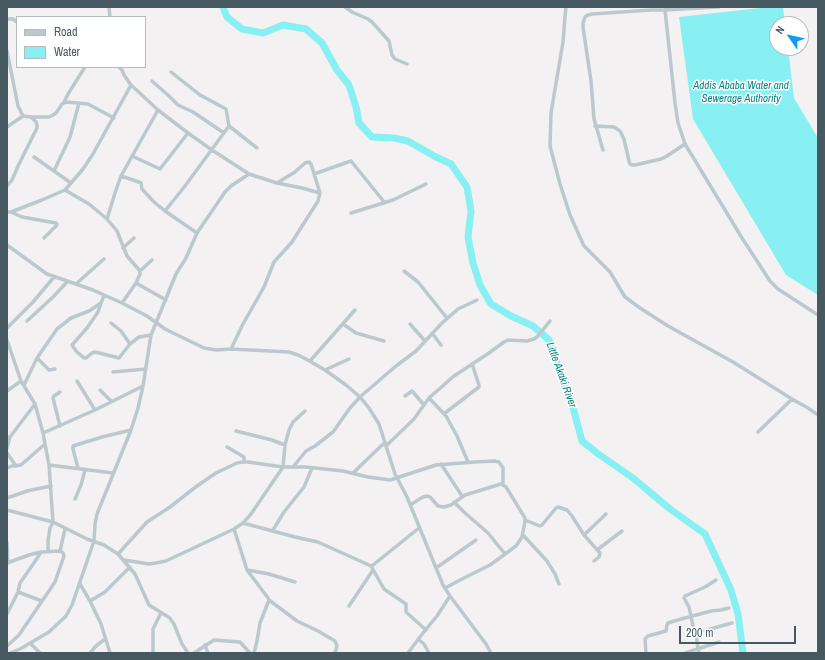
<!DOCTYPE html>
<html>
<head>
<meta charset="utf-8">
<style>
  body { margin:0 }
  #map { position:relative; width:825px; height:660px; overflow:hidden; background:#f3f1f1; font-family:"Archivo Narrow",sans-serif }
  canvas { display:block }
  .frame { position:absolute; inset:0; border:8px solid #475960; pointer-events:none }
  .legend { position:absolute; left:16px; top:16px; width:130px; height:52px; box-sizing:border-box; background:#fff; border:1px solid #b5bdbf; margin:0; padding:5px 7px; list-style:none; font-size:12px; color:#475960 }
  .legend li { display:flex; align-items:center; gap:8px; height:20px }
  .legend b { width:20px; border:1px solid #b5bdbf }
  .north { position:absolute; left:769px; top:16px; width:40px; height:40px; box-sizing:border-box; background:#fff; border:1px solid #b5bdbf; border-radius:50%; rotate:304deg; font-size:11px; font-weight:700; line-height:16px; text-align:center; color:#475960 }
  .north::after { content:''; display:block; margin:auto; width:14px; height:18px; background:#0e9bf0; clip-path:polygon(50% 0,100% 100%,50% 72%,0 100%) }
  .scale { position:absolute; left:679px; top:626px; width:117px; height:18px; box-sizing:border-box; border:2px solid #475960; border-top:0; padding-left:5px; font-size:12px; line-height:14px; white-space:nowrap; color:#475960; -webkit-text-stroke:3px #fff; paint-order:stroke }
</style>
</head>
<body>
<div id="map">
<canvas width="825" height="660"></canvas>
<div class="frame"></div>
<ul class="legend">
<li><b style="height:5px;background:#bbc9ce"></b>Road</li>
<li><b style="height:11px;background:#88f0f2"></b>Water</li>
</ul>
<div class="north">N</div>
<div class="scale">200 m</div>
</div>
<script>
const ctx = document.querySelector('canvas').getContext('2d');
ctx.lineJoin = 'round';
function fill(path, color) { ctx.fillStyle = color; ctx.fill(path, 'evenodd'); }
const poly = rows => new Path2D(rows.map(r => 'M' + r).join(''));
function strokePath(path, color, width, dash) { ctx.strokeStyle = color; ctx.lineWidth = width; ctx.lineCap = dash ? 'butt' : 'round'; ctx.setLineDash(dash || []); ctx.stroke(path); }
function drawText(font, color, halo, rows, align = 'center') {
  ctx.font = font + ' "Archivo Narrow",sans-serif'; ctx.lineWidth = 3; ctx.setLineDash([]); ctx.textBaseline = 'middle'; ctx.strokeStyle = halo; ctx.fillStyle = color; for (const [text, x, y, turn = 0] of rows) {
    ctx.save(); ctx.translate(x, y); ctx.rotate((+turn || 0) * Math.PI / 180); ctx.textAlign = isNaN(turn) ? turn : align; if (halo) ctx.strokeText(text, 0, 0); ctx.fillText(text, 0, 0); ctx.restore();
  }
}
const water = poly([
  [769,7,783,7,785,24,777,24,777,48,788,48,794,98,818,138,818,295,786,275,693,119,679,17]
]);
const river = poly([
  [223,7,227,17,242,29,263,33,283,25,306,29,322,43,337,70,349,85,356,107,359,123,372,137,394,138,408,141,434,156,451,164,467,187,471,211,468,237,473,263,480,285,491,304,511,316,533,326,549,340,564,384,571,400,582,441,597,453,633,478,670,509,705,534,731,590,738,614,743,653]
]);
const minor = poly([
  [109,7,110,17],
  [345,7,352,12,368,19,372,22,389,41,392,55,395,59,407,64],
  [566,7,565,17,563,42,551,113,550,146,560,184,570,215,584,246,610,272,625,297,640,308,668,326,733,362,792,399,808,408,818,415],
  [668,7,665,10,675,103,678,123,685,144,742,238,770,281,778,289,818,315],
  [7,19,13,19,17,22],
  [7,51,18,106,23,116,7,127],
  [119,67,122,70,124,75,131,85],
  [171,72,200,95,226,109,229,126],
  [152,81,169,96,178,105,193,112,224,133],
  [64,102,68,94,85,67],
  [31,117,49,117,53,115,56,113,62,104,66,102,88,104,114,118],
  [595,126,614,127,620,131,624,139,629,161,630,164,633,165,635,165,661,159,667,156,685,144],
  [603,150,594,119,591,81,583,27,583,23,585,17,588,15,592,14,651,10,665,10,719,7],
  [132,156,160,169,188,133],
  [34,157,71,183],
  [54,171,70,137,79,103],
  [249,174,277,183,302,188,320,193],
  [314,174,351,161,385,203],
  [121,176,139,182,141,183,142,189,154,202,165,211,197,233],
  [7,186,12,180,19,164,37,128,37,125,36,122,31,117,23,116],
  [65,190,89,204,107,219,115,193,121,176,158,110],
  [165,211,185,186,229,126,257,148],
  [7,212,11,212,42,200,65,190,83,169,93,154,131,85,158,110,188,133,212,150,249,174,231,186,225,192,197,233,186,258,176,274,151,335,143,386,138,408,131,430,97,514,95,524,94,541,72,605,66,616,49,632,20,649,10,653],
  [11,212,22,217,56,223,57,224,56,226,44,238],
  [351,213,393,200,426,184],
  [107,219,117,231,127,256,140,271,140,274,136,283,122,303],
  [7,245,47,274,93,290,122,303,147,316,165,329,204,348,216,350,231,349,289,352,298,355,306,359,325,370,346,385,360,397,369,408,379,424,395,474,407,497,443,585,450,596,486,644,491,653],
  [123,248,134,238],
  [140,271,152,260],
  [404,271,418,282,447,318],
  [136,283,166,300],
  [76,284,104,259],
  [104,295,98,312,87,328,72,345,76,351,84,358,86,358,92,353,95,352,119,358,130,344,139,337,151,335],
  [27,321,53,297,68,281],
  [111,323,121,331,130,344],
  [343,324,356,333,384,341],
  [410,324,425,341],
  [7,328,33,302,54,277],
  [432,333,441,345],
  [7,340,21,381,35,404,43,433,45,444,49,465,53,522,50,528,48,541,48,552],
  [231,349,243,324,264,287,274,262,292,242,318,201,320,193,311,164,309,162,305,163,295,172,277,183],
  [37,358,49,370,55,369],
  [310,361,355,310],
  [325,370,349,359],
  [113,372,146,369],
  [77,381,95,410],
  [24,385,37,358,57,329,71,318,89,311,101,303],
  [100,390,111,401],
  [7,391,21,381],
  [60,392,54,396,53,398,60,426],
  [405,396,412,391,413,392,424,405],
  [429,398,446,416,457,436,468,462],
  [445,413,479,387,479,385,472,364],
  [236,431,272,440,285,445],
  [758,432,792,399],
  [43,433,95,410,143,386],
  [7,438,10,437,35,404],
  [386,446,414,419,429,398,454,376,489,353,504,342,508,340,527,341,534,339,537,337,550,321],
  [227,447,244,457,244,462],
  [7,448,10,437],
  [7,453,16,466],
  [441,464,462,496],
  [49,465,113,473],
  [293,467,306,451,315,446,333,432,350,408,360,397,396,366,416,351,442,323,458,309,477,300],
  [7,468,12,466,21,465,45,444],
  [78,468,73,449,73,446,102,437,131,430],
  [353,473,381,446,385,443],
  [7,498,27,491,51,486],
  [75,499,81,485,85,470],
  [454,502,465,513,488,533,505,554],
  [410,505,423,497,427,496,430,497,438,506,444,507,451,505,465,495,501,484,506,487,525,518,525,521,522,537,516,546,497,560,490,565,462,579,445,588],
  [7,510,53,522,87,539,104,545,118,554,135,574,149,605,170,618,171,620,174,624,182,644,188,653],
  [525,520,540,526,542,525,556,508,558,507,567,510,572,516,584,535,600,553,599,557,594,561],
  [243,523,295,537,318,542,371,566,373,565,419,528],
  [234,529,247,570,268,598,269,600,297,621,318,631,335,641,337,646,335,653],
  [273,530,284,512,304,487,312,468],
  [523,535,547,561,555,574,559,584],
  [584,535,606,514],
  [7,542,8,563],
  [597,550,622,531],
  [118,554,147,522,170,507,197,486,216,473,237,463,243,462,248,462,283,467,306,467,343,471,368,477,390,480,436,465,475,462,495,461,499,462,503,468,503,485],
  [124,560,149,564,156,563,166,561,234,529,243,523,251,514,283,467,285,445,289,430,293,422,305,411],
  [7,563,29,555,41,552,60,551],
  [371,566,384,589,406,604,406,612,426,630],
  [436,568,476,540],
  [247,570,269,574,295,582],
  [80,584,90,601,101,624,110,653],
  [18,592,42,601],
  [90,601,105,592,130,567],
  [349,606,373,570],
  [7,614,18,592,20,583,36,560,41,552],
  [696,633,732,623],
  [418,639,424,644,429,653],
  [30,643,40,653],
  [205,645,208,653],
  [7,646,19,635,55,582,64,556,63,553,60,551,65,529],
  [90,653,96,646,105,639],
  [153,653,153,629,161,613],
  [194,653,214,640,240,642,250,653],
  [254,653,257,641,260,623,269,600],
  [408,653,423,633,437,616,450,596],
  [646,653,645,639,648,636,666,631,667,625,668,623,674,621,711,611,721,610,729,608],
  [685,653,719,642],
  [699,653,698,649,696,633,693,626,689,607,684,598,685,596,705,587,716,580]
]);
const waterNames = [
  ["Addis Ababa Water and",741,86],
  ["Sewerage Authority",741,99],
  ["Little Akaki River",561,375,70]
];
fill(water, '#88f0f2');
strokePath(river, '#88f0f2', 7);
strokePath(minor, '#bbc9ce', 3.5);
drawText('italic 11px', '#088284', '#fff', waterNames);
</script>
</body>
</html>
